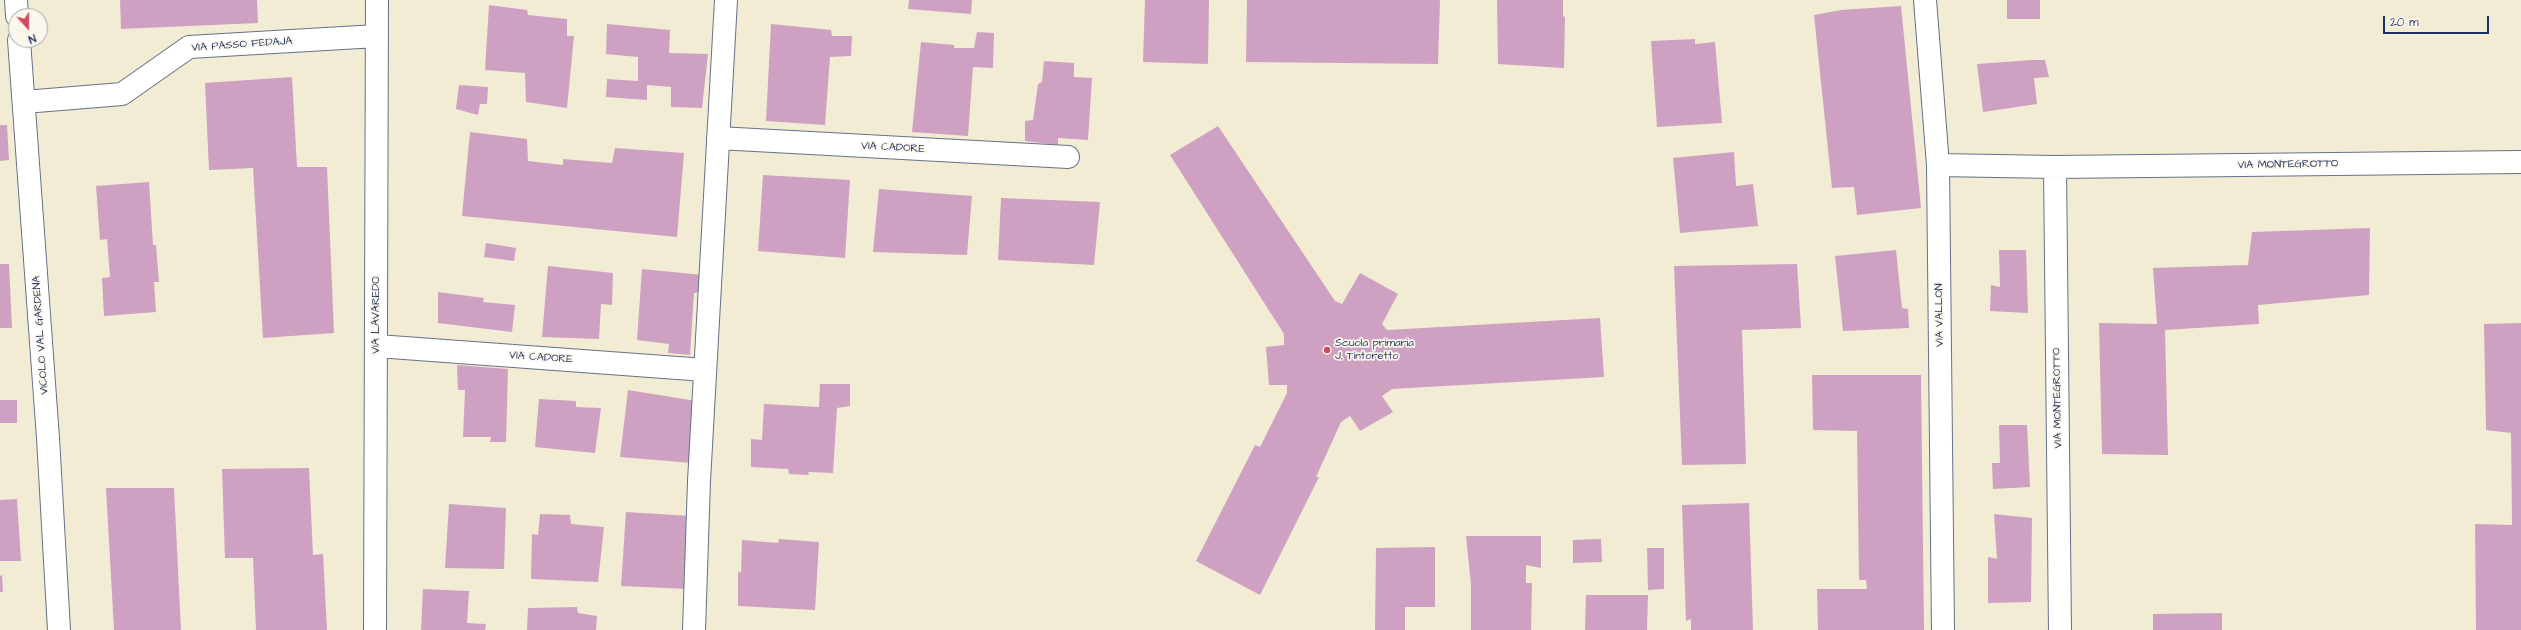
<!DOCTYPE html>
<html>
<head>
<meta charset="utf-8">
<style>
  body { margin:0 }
  #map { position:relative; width:2521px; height:630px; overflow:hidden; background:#f2ecd4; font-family:"Architects Daughter",sans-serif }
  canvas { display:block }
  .north { position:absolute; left:8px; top:8px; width:40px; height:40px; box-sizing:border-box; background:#fbf7ec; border:1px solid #a1a7b3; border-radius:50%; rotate:159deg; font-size:11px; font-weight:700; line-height:16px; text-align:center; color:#1b2f5e }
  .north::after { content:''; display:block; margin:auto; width:14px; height:18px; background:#d1495b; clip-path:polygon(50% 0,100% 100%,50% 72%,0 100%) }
  .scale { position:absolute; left:2383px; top:16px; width:106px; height:18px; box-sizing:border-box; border:2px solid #1b2f5e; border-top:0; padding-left:5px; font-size:12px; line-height:14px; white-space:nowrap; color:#1b2f5e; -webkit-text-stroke:3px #fbf7ec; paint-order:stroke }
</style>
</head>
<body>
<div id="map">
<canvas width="2521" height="630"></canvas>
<div class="north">N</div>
<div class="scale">20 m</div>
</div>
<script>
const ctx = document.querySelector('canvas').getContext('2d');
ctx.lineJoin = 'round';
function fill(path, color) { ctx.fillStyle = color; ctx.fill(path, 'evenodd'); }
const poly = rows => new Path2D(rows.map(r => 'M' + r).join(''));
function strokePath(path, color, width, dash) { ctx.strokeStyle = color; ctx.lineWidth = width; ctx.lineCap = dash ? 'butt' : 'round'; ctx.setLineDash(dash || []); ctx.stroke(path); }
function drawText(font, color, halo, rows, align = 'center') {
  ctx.font = font + ' "Architects Daughter",sans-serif'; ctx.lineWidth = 3.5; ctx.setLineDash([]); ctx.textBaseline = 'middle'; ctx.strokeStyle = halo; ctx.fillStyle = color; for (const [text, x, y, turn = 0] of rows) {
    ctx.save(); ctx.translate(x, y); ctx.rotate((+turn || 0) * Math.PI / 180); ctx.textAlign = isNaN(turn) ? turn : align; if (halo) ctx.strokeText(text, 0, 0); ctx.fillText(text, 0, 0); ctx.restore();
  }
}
const building = poly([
  [120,0,257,0,258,23,121,29],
  [909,0,972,0,971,14,908,9],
  [1145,0,1209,0,1208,64,1143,62],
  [1247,0,1440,0,1438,64,1246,62],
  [1497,0,1563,0,1563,17,1565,16,1564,68,1498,64],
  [2007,0,2040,0,2040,19,2007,19],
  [489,5,527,10,528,15,567,19,567,36,574,36,567,108,526,102,525,73,485,70],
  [1901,6,1921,208,1857,215,1854,187,1832,188,1814,15,1841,10],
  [607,24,670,30,669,53,708,54,702,108,671,107,671,87,647,85,647,100,606,97,607,79,638,81,638,57,606,54],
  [771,24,831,30,832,36,852,36,851,56,830,57,825,125,766,121],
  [977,32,994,33,993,68,973,67,968,136,912,132,921,42,954,45,954,48,974,48],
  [1695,39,1695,44,1715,42,1722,123,1657,127,1651,41],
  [2032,60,2045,60,2049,77,2034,78,2037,104,1983,112,1977,64],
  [1044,61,1074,63,1074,77,1092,78,1088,140,1058,138,1058,145,1025,141,1025,121,1033,120,1038,84,1042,82],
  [292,77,297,167,327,167,334,333,263,338,253,168,209,170,205,83],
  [459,85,488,87,487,104,480,104,478,115,456,109],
  [0,125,7,125,9,160,0,161],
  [1218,126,1335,301,1342,304,1360,273,1398,294,1382,324,1387,330,1600,318,1604,377,1392,389,1382,396,1393,412,1360,431,1350,416,1341,422,1316,477,1319,477,1260,595,1196,561,1255,445,1260,447,1287,393,1287,385,1269,385,1266,347,1284,345,1284,334,1170,155],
  [470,132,527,139,528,161,563,165,563,159,612,163,615,148,684,153,677,237,462,216],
  [1734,152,1736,186,1753,184,1758,226,1680,233,1673,158],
  [763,175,850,180,845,258,758,251],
  [149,182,153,245,156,245,159,282,154,282,156,312,104,316,102,278,110,277,107,239,100,240,96,186],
  [879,189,972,196,967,255,873,252],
  [1001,198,1100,202,1094,265,998,260],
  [2370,228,2369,295,2258,305,2259,324,2165,330,2168,455,2102,454,2099,323,2157,324,2153,268,2248,265,2252,232],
  [486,243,516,248,514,261,484,257],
  [1896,250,1902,308,1908,309,1909,328,1843,331,1835,256],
  [1999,250,2026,250,2028,313,1990,311,1991,285,2000,287],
  [0,264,9,264,12,328,0,328],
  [1797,264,1801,328,1742,330,1746,464,1682,465,1674,266],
  [548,266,613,273,612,305,601,304,599,339,542,337],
  [642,269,703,275,702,292,694,293,690,355,668,353,669,344,637,340],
  [438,292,484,298,483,302,515,305,512,332,438,323],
  [2521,323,2521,630,2476,630,2475,524,2512,525,2511,433,2486,430,2484,324],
  [457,365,508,369,506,442,490,442,491,437,463,437,465,390,458,390],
  [1812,375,1921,375,1924,630,1818,630,1817,589,1867,589,1866,580,1859,580,1857,431,1813,430],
  [820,384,850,384,850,406,837,408,833,473,808,472,809,475,789,474,788,469,751,467,751,439,762,440,764,404,819,407],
  [628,390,696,401,692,463,620,457],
  [539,399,576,401,576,407,601,408,595,453,535,447],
  [0,400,17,400,17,423,0,423],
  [1999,425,2027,425,2030,487,1993,489,1992,463,2000,463],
  [309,468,313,555,323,554,327,630,256,630,253,558,225,558,222,469],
  [106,488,174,488,181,630,114,630],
  [17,499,21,561,0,561,0,500],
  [1749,503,1753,630,1691,630,1691,619,1686,621,1682,505],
  [449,504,506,508,504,569,445,568],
  [626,512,691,516,688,589,621,586],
  [540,514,570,515,571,524,604,527,598,582,531,579,532,534,538,535],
  [1994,514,2032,518,2031,602,1988,603,1988,557,1997,559],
  [1466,536,1541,536,1541,568,1526,565,1526,583,1532,583,1531,630,1471,630,1471,585],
  [779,539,819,542,815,610,738,606,738,571,741,573,742,540,778,543],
  [1601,539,1602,562,1573,563,1573,540],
  [1435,547,1435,607,1405,607,1405,630,1375,630,1376,548],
  [1647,548,1664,548,1664,589,1648,590],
  [2,575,3,592,0,592,0,576],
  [423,589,469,591,467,623,486,624,485,630,421,630],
  [1586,595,1648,595,1647,630,1585,630],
  [577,607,578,613,597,616,596,630,527,630,528,608],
  [2222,613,2222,630,2153,630,2153,614]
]);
const minor = poly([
  [16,0,17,16],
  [1925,0,1938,165,1943,630],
  [19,40,48,438,59,630],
  [24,102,122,94,189,47,377,36],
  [718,138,1068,157],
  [1938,165,2055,167,2521,162],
  [2055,167,2060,630],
  [377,346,705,370],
  [375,630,377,0],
  [694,630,699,481,726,0]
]);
const markers = [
  [1327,350,4,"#d1495b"]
];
const streetNames = [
  ["VIA PASSO FEDAJA",242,45,-4],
  ["VIA CADORE",893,148,3],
  ["VIA MONTEGROTTO",2288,165,-1],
  ["VIA LAVAREDO",377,315,-90],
  ["VIA VALLON",1940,315,-91],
  ["VICOLO VAL GARDENA",41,335,-94],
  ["VIA CADORE",541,358,4],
  ["VIA MONTEGROTTO",2058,398,-91]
];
const poiNames = [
  ["Scuola primaria",1335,344],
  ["J. Tintoretto",1335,357]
];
fill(building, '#cea1c3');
strokePath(minor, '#667187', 24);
strokePath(minor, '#fff', 22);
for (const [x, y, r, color] of markers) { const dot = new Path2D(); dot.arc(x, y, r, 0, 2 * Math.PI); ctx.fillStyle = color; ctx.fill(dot); strokePath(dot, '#fbf7ec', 1.5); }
drawText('11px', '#1b2f5e', '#fbf7ec', streetNames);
drawText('11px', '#1b2f5e', '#fbf7ec', poiNames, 'left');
</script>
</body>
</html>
